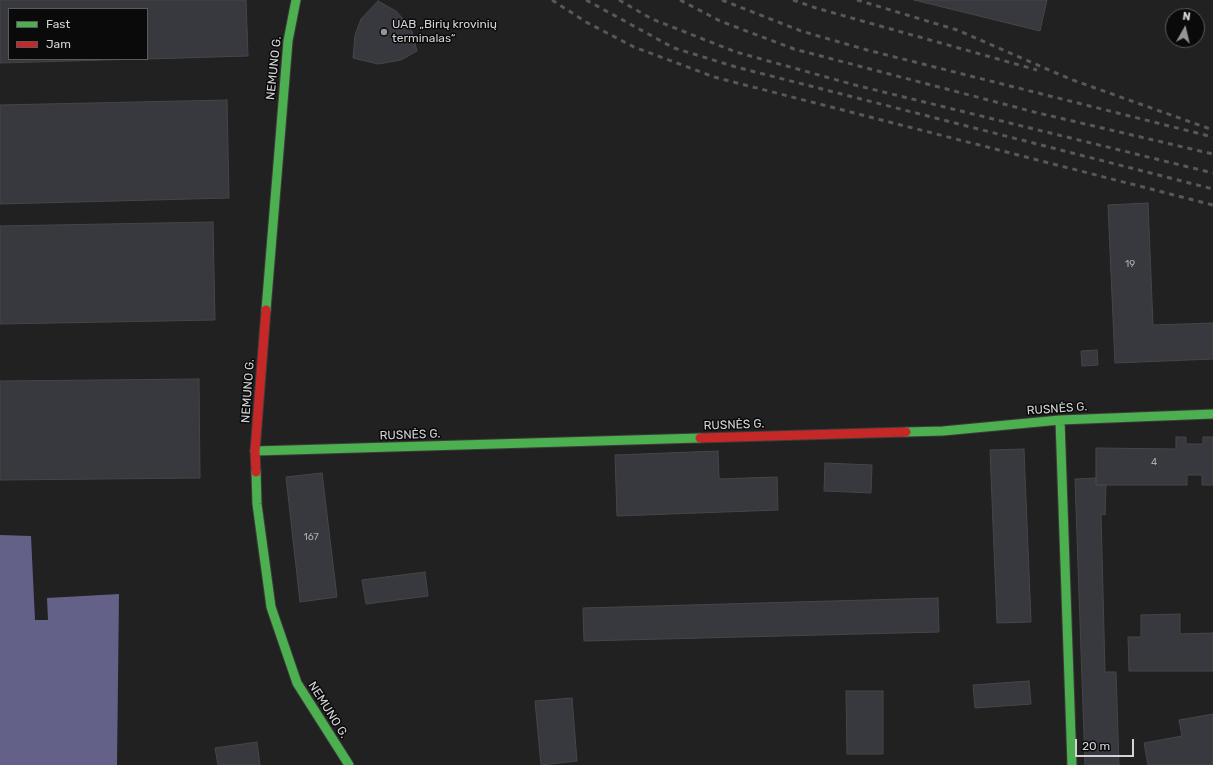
<!DOCTYPE html>
<html>
<head>
<meta charset="utf-8">
<style>
  body { margin:0 }
  #map { position:relative; width:1213px; height:765px; overflow:hidden; background:#212122; font-family:Rubik,sans-serif }
  canvas { display:block }
  .legend { position:absolute; left:8px; top:8px; width:140px; height:52px; box-sizing:border-box; background:#0a0a0b; border:1px solid #5a5a5c; margin:0; padding:5px 7px; list-style:none; font-size:12px; color:#d3d3d5 }
  .legend li { display:flex; align-items:center; gap:8px; height:20px }
  .legend b { width:20px; border:1px solid #5a5a5c }
  .north { position:absolute; left:1165px; top:8px; width:40px; height:40px; box-sizing:border-box; background:#0a0a0b; border:1px solid #5a5a5c; border-radius:50%; rotate:8deg; font-size:11px; font-weight:700; line-height:16px; text-align:center; color:#d3d3d5 }
  .north::after { content:''; display:block; margin:auto; width:14px; height:18px; background:#959596; clip-path:polygon(50% 0,100% 100%,50% 72%,0 100%) }
  .scale { position:absolute; left:1075px; top:739px; width:59px; height:18px; box-sizing:border-box; border:2px solid #d3d3d5; border-top:0; padding-left:5px; font-size:12px; line-height:14px; white-space:nowrap; color:#d3d3d5; -webkit-text-stroke:3px #0a0a0b; paint-order:stroke }
</style>
</head>
<body>
<div id="map">
<canvas width="1213" height="765"></canvas>
<ul class="legend">
<li><b style="height:5px;background:#4caf50"></b>Fast</li>
<li><b style="height:5px;background:#c62828"></b>Jam</li>
</ul>
<div class="north">N</div>
<div class="scale">20 m</div>
</div>
<script>
const ctx = document.querySelector('canvas').getContext('2d');
ctx.lineJoin = 'round';
function fill(path, color) { ctx.fillStyle = color; ctx.fill(path, 'evenodd'); }
const poly = rows => new Path2D(rows.map(r => 'M' + r).join(''));
function strokePath(path, color, width, dash) { ctx.strokeStyle = color; ctx.lineWidth = width; ctx.lineCap = dash ? 'butt' : 'round'; ctx.setLineDash(dash || []); ctx.stroke(path); }
function drawText(font, color, halo, rows, align = 'center') {
  ctx.font = font + ' Rubik,sans-serif'; ctx.lineWidth = 3; ctx.setLineDash([]); ctx.textBaseline = 'middle'; ctx.strokeStyle = halo; ctx.fillStyle = color; for (const [text, x, y, turn = 0] of rows) {
    ctx.save(); ctx.translate(x, y); ctx.rotate((+turn || 0) * Math.PI / 180); ctx.textAlign = isNaN(turn) ? turn : align; if (halo) ctx.strokeText(text, 0, 0); ctx.fillText(text, 0, 0); ctx.restore();
  }
}
const water = poly([
  [0,535,31,536,35,620,48,620,47,598,119,594,117,765,0,765]
]);
const building = poly([
  [0,0,246,0,248,56,147,59,147,9,9,9,9,59,139,59,0,63,0,0],
  [914,0,1047,0,1040,31,914,0],
  [378,1,396,11,411,28,417,51,401,60,378,64,353,58,355,35,361,19,378,1],
  [227,100,229,198,0,204,0,105,227,100],
  [1148,203,1153,325,1213,323,1213,359,1115,363,1108,205,1148,203],
  [213,222,215,320,0,324,0,226,213,222],
  [1097,350,1098,365,1082,366,1081,351,1097,350],
  [199,379,200,478,0,480,0,381,199,379],
  [1176,437,1186,437,1186,444,1203,444,1203,437,1213,437,1213,485,1202,485,1202,475,1187,475,1187,485,1096,485,1096,448,1176,449,1176,437],
  [1024,449,1031,622,997,623,990,450,1024,449],
  [718,451,719,479,777,477,778,510,617,516,615,455,718,451],
  [825,463,872,465,871,493,824,491,825,463],
  [322,473,337,597,300,602,286,477,322,473],
  [1096,478,1096,485,1106,485,1105,515,1101,514,1105,672,1116,672,1119,765,1085,765,1075,479,1096,478],
  [425,572,428,596,366,604,362,580,425,572],
  [938,598,939,632,584,641,583,608,938,598],
  [1180,614,1180,634,1213,633,1213,671,1129,671,1128,637,1141,637,1141,615,1180,614],
  [1029,681,1031,704,975,708,973,685,1029,681],
  [846,691,883,691,883,754,847,754,846,691],
  [572,698,577,761,541,765,535,701,572,698],
  [1213,714,1213,765,1148,765,1144,743,1182,736,1179,720,1213,714],
  [257,742,260,765,218,765,215,748,257,742]
]);
const fast = poly([
  [266,310,288,41,296,0],
  [1060,420,1072,765],
  [906,432,943,431,1060,420,1213,414],
  [255,451,700,438],
  [256,472,257,504,271,607,297,683,349,765]
]);
const jam = poly([
  [700,438,906,432],
  [256,472,255,451,266,310]
]);
const rail = poly([
  [552,0,586,22,634,47,714,77,1213,205],
  [586,0,674,48,736,67,1213,189],
  [619,0,652,19,736,52,855,85,1213,173],
  [680,0,720,21,794,49,1034,112,1213,154],
  [722,0,801,31,867,50,1213,137],
  [793,0,816,8,1037,70],
  [857,0,957,30,1070,79,1213,130]
]);
const markers = [
  [384,32,4,"#959596"]
];
const numberNames = [
  ["19",1130,264],
  ["4",1154,462],
  ["167",311,537]
];
const poiNames = [
  ["UAB „Birių krovinių",392,25],
  ["terminalas“",392,39]
];
const streetNames = [
  ["NEMUNO G.",274,68,-84],
  ["NEMUNO G.",248,391,-86],
  ["RUSNĖS G.",1057,409,-4],
  ["RUSNĖS G.",734,425,-2],
  ["RUSNĖS G.",410,435,-2],
  ["NEMUNO G.",328,710,58]
];
fill(water, '#646189');
fill(building, '#38383f');
strokePath(building, '#464647', 1);
strokePath(fast, '#3b3b3b', 11);
strokePath(jam, '#3b3b3b', 11);
strokePath(fast, '#4caf50', 9);
strokePath(jam, '#c62828', 9);
strokePath(rail, '#585859', 3, [5, 5]);
for (const [x, y, r, color] of markers) { const dot = new Path2D(); dot.arc(x, y, r, 0, 2 * Math.PI); ctx.fillStyle = color; ctx.fill(dot); strokePath(dot, '#0a0a0b', 1.5); }
drawText('10px', '#acacb0', null, numberNames);
drawText('12px', '#d3d3d5', '#0a0a0b', poiNames, 'left');
drawText('12px', '#d3d3d5', '#0a0a0b', streetNames);
</script>
</body>
</html>
